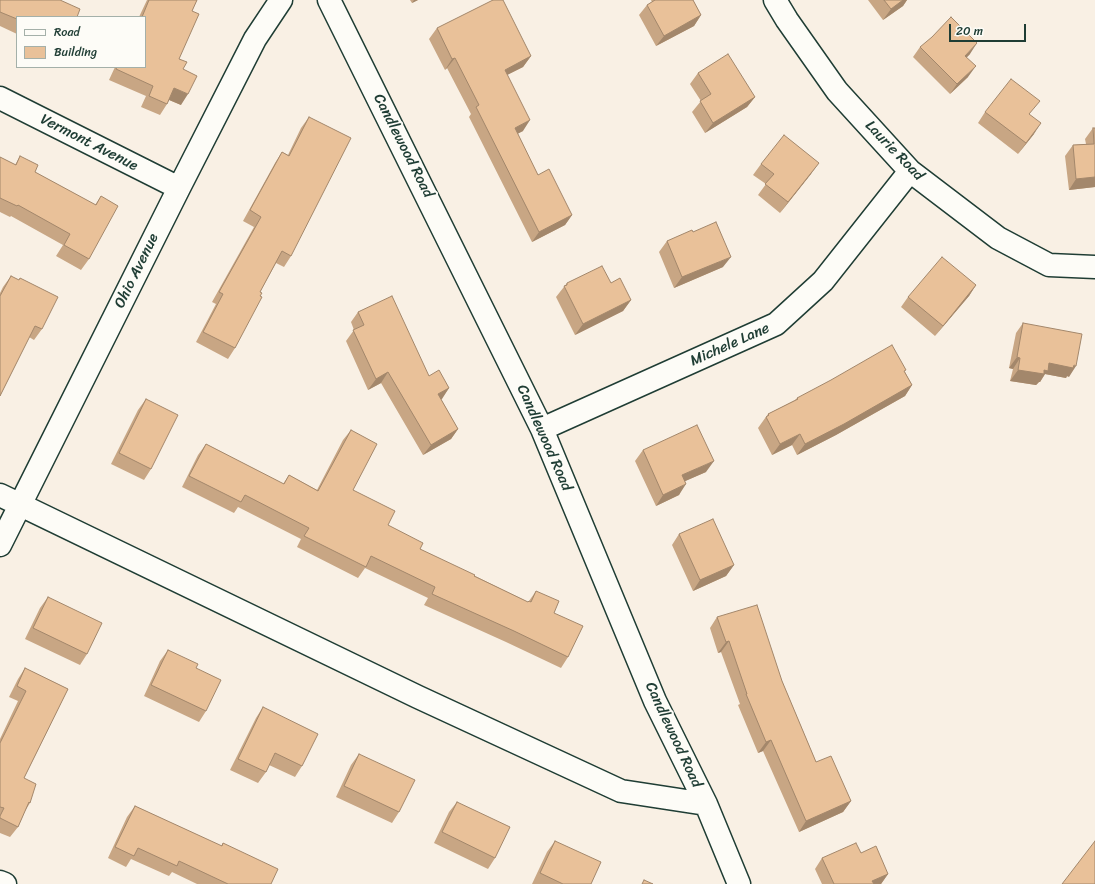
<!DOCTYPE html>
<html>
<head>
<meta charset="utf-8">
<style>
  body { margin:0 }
  #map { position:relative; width:1095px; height:884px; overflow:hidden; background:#f9f0e4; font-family:Sriracha,sans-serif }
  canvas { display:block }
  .legend { position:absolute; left:16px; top:16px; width:130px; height:52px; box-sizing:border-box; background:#fdfcf7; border:1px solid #a4b0a9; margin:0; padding:5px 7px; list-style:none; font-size:12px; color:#1f3d34 }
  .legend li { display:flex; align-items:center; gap:8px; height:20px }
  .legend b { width:20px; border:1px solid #a4b0a9 }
  .scale { position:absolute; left:949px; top:24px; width:77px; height:18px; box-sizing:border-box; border:2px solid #1f3d34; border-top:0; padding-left:5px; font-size:12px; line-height:14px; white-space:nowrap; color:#1f3d34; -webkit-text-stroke:3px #fdfcf7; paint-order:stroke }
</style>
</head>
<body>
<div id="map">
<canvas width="1095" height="884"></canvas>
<ul class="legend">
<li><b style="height:5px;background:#fdfcf7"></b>Road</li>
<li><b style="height:11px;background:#e9c199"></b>Building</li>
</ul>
<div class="scale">20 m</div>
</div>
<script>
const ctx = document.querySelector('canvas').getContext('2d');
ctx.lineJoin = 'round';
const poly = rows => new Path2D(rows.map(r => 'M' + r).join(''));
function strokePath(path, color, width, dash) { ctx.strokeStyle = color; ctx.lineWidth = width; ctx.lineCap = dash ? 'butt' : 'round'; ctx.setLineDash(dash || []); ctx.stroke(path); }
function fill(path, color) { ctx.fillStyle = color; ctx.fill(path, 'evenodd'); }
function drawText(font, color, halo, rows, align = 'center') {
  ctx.font = font + ' Sriracha,sans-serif'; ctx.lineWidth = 4; ctx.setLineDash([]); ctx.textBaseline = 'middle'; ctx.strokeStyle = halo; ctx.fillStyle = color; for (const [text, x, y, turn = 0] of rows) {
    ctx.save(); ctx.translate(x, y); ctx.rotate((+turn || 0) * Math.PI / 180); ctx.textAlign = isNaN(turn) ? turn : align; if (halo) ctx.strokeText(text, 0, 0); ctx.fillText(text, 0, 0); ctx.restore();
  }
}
const minor = poly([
  [329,0,542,429,655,701,706,804,739,884],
  [775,0,787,20,837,91,910,171,998,238,1049,265,1095,267],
  [0,98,179,188],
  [542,429,776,324,823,281,910,171],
  [0,495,418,697,621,791,706,804],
  [0,545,179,188,255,39,281,0],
  [0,882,5,884]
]);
const wall = poly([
  [0,0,17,17,17,34,0,26],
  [147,0,197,0,192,11,179,59,183,69,181,105,169,100,167,104,160,115,141,107,146,96,109,80,115,67,145,67,145,17,139,17],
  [410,0,418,0,412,3],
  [651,0,693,0,701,15,694,26,656,46,639,15,647,5,652,2],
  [868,0,907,0,903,6,883,20],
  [437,28,531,56,523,67,507,75,523,131,517,134,538,175,572,215,565,225,532,242,469,117,471,114,447,68,445,70,429,39],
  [920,47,970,54,966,58,968,77,950,94,913,57],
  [698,73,755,97,747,107,705,133,692,112,701,101,690,84],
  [985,112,1030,115,1034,134,1018,154,978,123],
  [309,117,291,256,284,267,276,263,260,292,235,348,228,359,196,342,216,304,212,302,254,227,243,221,275,163,282,152,288,155,301,128],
  [1093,128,1095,128,1095,187,1069,190,1065,156,1073,145,1086,144,1085,139],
  [20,156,35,172,95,205,101,196,89,259,81,270,56,256,63,245,11,216,10,217,0,212,0,157,15,165],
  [761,164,811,174,780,213,758,195,766,184,753,175],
  [693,232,723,267,674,288,659,252,667,241],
  [11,276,42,329,34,340,29,337,0,396,0,293,3,287],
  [567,283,611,283,631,300,623,311,575,335,556,297],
  [976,285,969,296,935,336,901,307,908,297],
  [358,312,429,376,449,388,441,399,458,429,451,439,423,455,381,383,368,390,346,341,354,330,351,322],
  [1023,323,1069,377,1067,376,1066,378,1045,374,1040,382,1039,382,1036,385,1010,381,1013,369,1009,368,1016,333],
  [905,372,912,385,905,396,836,435,797,455,792,445,772,455,758,428,768,414,795,400,797,398],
  [146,399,151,469,144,480,111,464,138,410],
  [351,430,353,490,388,525,420,549,528,602,529,601,536,591,554,613,568,657,561,668,506,642,424,605,428,598,365,568,358,578,297,547,301,539,238,507,234,513,182,487,198,455,206,444,283,484,289,475,317,490,343,440],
  [643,450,706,472,685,481,679,495,656,506,635,461],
  [679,534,734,565,726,576,693,591,672,545],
  [48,597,87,654,80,665,25,639,40,608],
  [717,617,782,681,816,762,851,801,843,812,799,832,763,751,758,753,738,705,740,704,721,652,718,653,710,628],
  [168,650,196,668,206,711,199,722,144,696,160,661],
  [25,668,68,689,24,778,30,803,25,811,18,827,10,837,0,833,0,739,18,701,9,697,18,679],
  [263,707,302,766,295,777,269,765,266,772,258,783,230,770,256,718],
  [359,754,399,812,392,823,336,797,351,765],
  [457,802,495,858,488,869,434,843,449,812],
  [135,806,221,846,223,843,271,884,197,884,172,872,169,876,131,859,126,867,108,858,127,817],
  [555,841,591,884,532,884,547,852],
  [861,853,888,874,881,884,822,884,815,869,822,858]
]);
const shadedWall = poly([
  [414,0,418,0,412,3],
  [903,0,907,0,903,6,883,20,891,9],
  [701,15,694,26,656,46,664,36],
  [977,43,970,54,957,67,965,56],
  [531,56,523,67,497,80,505,70],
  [455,58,447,68,445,70,452,59],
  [976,66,968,77,950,94,957,84],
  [174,88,188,94,181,105,167,99],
  [755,97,747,107,705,133,713,123],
  [530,120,523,131,507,139,515,128],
  [1041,123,1034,134,1018,154,1026,143],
  [819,163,811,174,780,213,788,202],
  [1095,177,1095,187,1069,190,1076,179],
  [572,215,565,225,532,242,539,232],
  [731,257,723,267,674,288,682,277],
  [976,285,969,296,935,336,943,326],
  [631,300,623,311,575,335,583,324],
  [1017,357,1020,358,1013,369,1009,368],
  [1049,363,1076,366,1069,377,1067,376,1066,378,1045,374,1040,382,1039,382,1036,385,1010,381,1018,370],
  [388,372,381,383,368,390,376,379],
  [912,385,905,396,836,435,797,455,805,444],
  [449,388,442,399,431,405,438,394],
  [458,429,451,439,423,455,431,445],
  [800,434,792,445,772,455,780,444],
  [714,461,706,472,674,486,682,475],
  [686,484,679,495,656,506,663,495],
  [734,565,726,576,693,591,700,580],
  [729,641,721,652,718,653,726,642],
  [771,740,763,751,758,753,766,742],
  [851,801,843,812,799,832,806,821],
  [888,874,881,884,870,884,872,881]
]);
const building = poly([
  [0,0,60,0,80,9,77,17,17,17,17,19,0,12,0,0],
  [149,0,197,0,192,11,199,14,179,59,187,62,183,69,197,76,188,94,174,88,167,104,149,96,153,86,116,69,117,67,145,67,145,17,142,17,149,0],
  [493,0,503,0,531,56,505,70,530,120,515,128,538,175,549,169,572,215,539,232,476,107,479,105,455,58,452,59,437,28,493,0],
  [655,0,693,0,701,15,664,36,647,5,655,0],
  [884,0,903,0,891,9,884,0],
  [951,17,977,43,965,56,976,66,957,84,920,47,932,37,951,17],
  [728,54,755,97,713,123,700,101,711,94,698,73,728,54],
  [1011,79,1040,101,1029,114,1041,123,1026,143,985,112,1011,79],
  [309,117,351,138,291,256,282,251,260,292,262,293,260,296,262,297,235,348,203,332,223,294,219,292,261,217,250,210,282,152,289,156,309,117],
  [1093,128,1095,128,1095,177,1076,179,1073,145,1094,144,1093,128],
  [784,135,819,163,788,202,765,184,774,174,761,164,784,135],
  [20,156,38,165,35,172,96,205,101,196,118,206,89,259,64,245,70,234,18,205,17,206,0,198,0,157,16,165,20,156],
  [716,222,731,257,682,277,667,241,692,230,693,232,716,222],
  [942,257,976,285,943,326,908,297,942,257],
  [602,266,611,283,620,278,631,300,583,324,564,286,567,285,567,283,602,266],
  [11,276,19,280,20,278,58,297,42,329,35,326,0,396,0,296,11,276],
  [392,296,429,376,439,370,449,388,438,394,458,429,431,445,388,372,376,379,353,330,364,325,358,312,392,296],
  [1023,323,1082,334,1076,366,1074,365,1073,368,1049,363,1048,371,1044,370,1044,374,1018,370,1020,358,1017,357,1023,323],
  [892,345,906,370,904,371,912,385,844,424,805,444,800,434,780,444,766,417,769,415,768,414,798,399,797,398,831,380,892,345],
  [146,399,178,415,151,469,119,453,146,399],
  [697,425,714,461,682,475,686,484,663,495,643,450,697,425],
  [351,430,377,444,353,490,395,511,388,525,423,543,420,549,475,575,474,576,528,602,529,601,531,602,536,591,559,601,554,613,583,626,568,657,514,631,432,594,435,587,371,556,366,567,304,536,309,528,245,495,241,502,189,476,206,444,284,484,289,475,318,491,351,430],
  [713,519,734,565,700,580,679,534,713,519],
  [48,597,102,623,87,654,33,628,48,597],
  [757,605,782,681,816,762,831,756,851,801,806,821,771,740,766,742,746,694,747,694,729,641,726,642,717,617,757,605],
  [168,650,198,664,196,668,221,680,206,711,151,685,168,650],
  [25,668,68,689,24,778,36,784,30,803,29,802,18,827,0,818,0,816,4,808,0,807,0,743,26,691,17,686,25,668],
  [263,707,318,734,302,766,275,753,266,772,238,759,263,707],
  [359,754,415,780,399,812,344,786,359,754],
  [457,802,510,827,495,858,442,832,457,802],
  [135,806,222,846,223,843,278,869,271,884,228,884,179,861,177,866,138,848,134,856,115,847,135,806],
  [555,841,601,862,591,884,563,884,540,873,555,841],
  [1095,841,1095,884,1062,884,1095,841],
  [856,843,861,853,876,846,888,874,872,881,874,884,834,884,822,858,856,843],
  [644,880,653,884,642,884,644,880]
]);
const streetNames = [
  ["Vermont Avenue",89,143,27],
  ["Candlewood Road",403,146,63],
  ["Laurie Road",894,151,46],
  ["Ohio Avenue",137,271,-64],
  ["Michele Lane",730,345,-24],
  ["Candlewood Road",544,438,66],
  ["Candlewood Road",673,735,65]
];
strokePath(minor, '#1f3d34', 25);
strokePath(minor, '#fdfcf7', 22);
fill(wall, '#c8a684');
fill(shadedWall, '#a3876b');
fill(building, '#e9c199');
strokePath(building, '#a3876b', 1);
drawText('15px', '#1f3d34', '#fdfcf7', streetNames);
</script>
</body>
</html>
